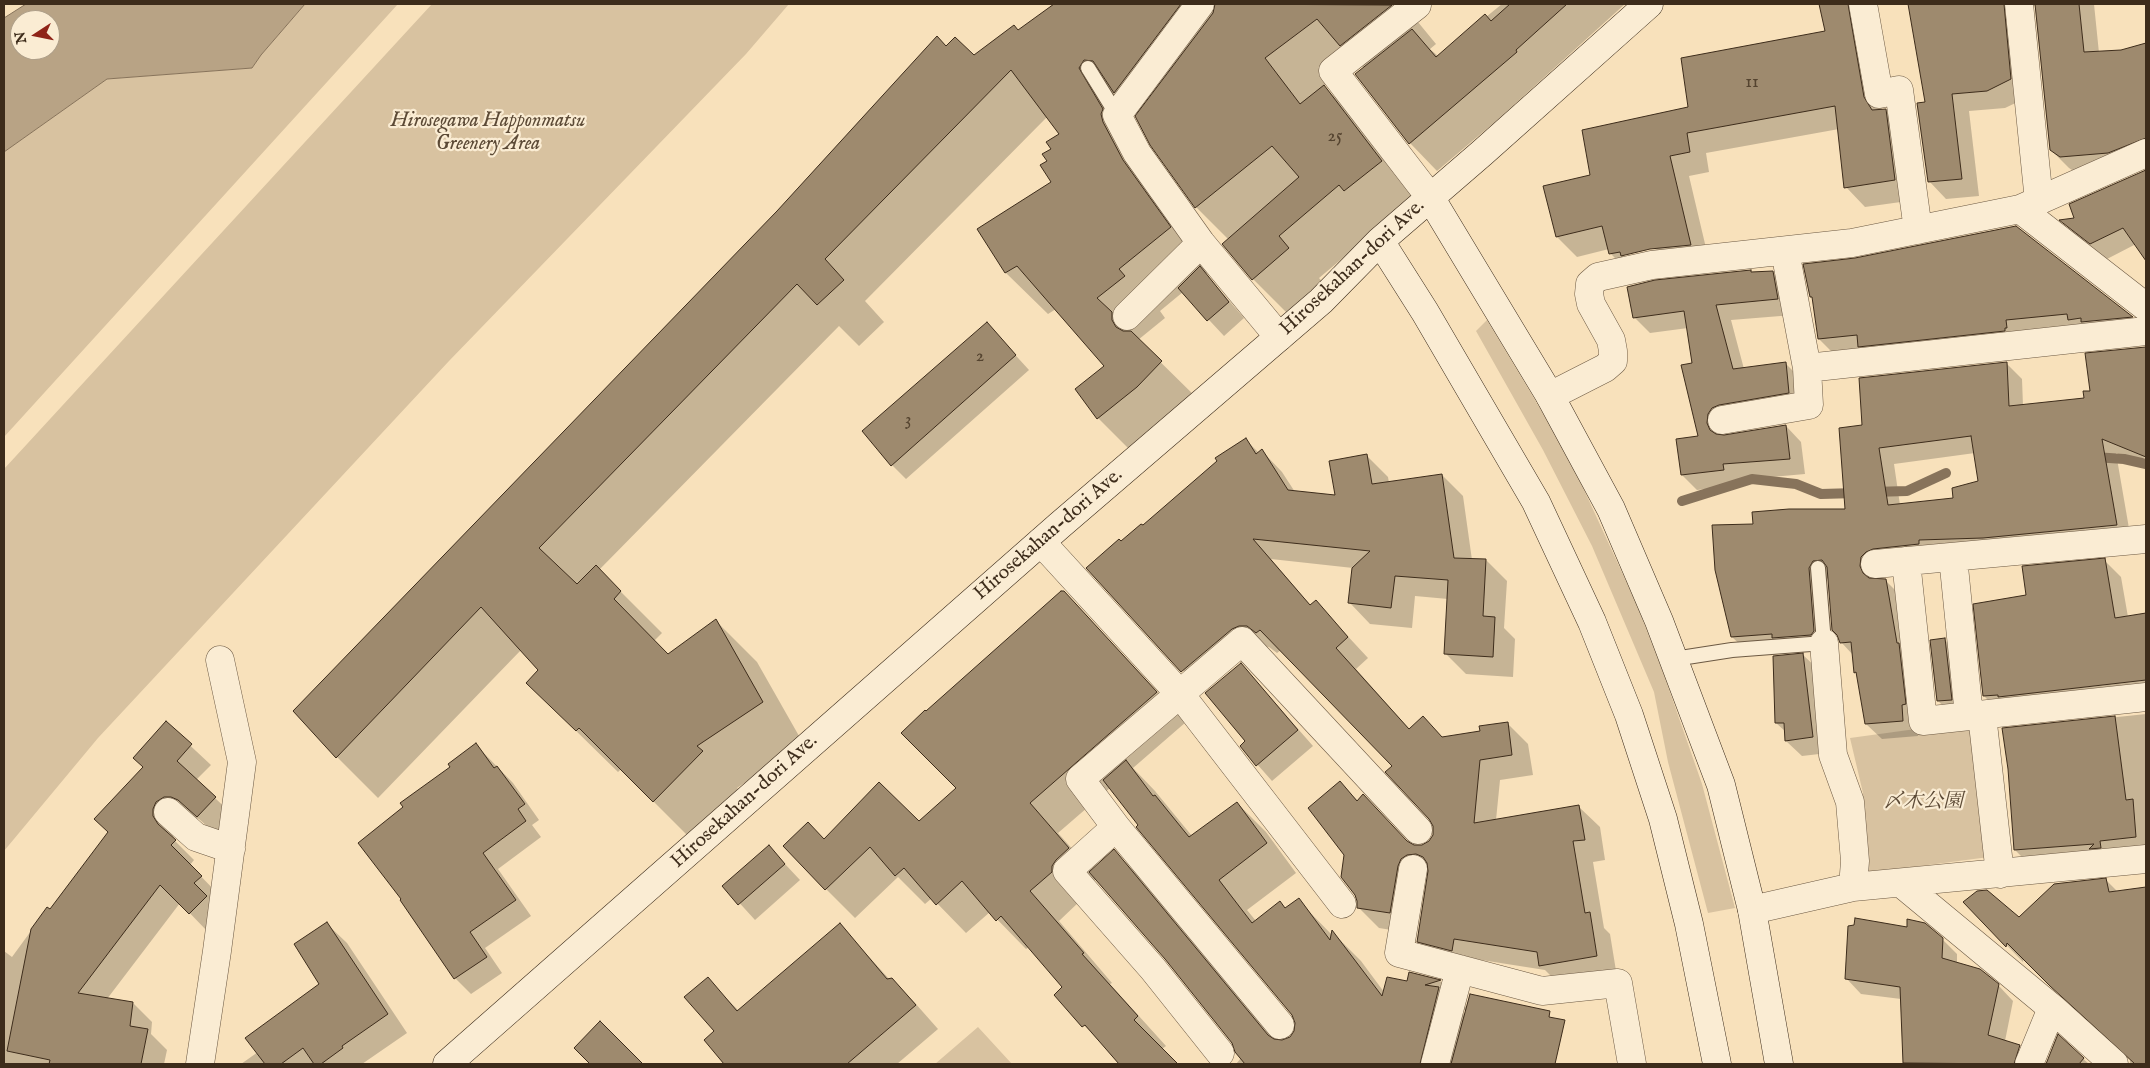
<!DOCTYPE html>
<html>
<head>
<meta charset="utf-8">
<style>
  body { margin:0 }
  #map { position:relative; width:2150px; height:1068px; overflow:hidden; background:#f8e1bb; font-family:"IM FELL English",serif }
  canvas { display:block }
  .frame { position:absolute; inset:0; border:5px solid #3d2c1b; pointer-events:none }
  .north { position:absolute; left:10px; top:10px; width:50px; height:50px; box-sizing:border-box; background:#faecd3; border:1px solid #ae9f89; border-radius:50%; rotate:259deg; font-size:14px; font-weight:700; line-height:20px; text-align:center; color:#3d2c1b }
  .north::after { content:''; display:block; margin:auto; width:18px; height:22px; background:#8f2418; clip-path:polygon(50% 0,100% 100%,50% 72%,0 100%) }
</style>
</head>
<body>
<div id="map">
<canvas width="2150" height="1068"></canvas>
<div class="frame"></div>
<div class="north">N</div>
</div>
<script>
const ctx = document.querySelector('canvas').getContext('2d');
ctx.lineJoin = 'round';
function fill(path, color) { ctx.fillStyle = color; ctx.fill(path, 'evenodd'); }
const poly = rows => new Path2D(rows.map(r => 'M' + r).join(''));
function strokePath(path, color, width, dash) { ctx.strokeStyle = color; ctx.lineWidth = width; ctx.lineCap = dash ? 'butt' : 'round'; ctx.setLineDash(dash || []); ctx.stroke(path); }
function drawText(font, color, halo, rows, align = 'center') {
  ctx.font = font + ' "IM FELL English","Noto Serif JP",serif'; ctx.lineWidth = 4.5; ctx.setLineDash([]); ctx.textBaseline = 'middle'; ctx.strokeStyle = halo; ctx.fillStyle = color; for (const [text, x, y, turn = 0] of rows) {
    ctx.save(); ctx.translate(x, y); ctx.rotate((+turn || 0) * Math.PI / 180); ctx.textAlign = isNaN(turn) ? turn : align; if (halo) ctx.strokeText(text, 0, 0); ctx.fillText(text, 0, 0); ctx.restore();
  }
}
const green = poly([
  [305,4,398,4,4,437,4,152,107,79,252,68,261,55],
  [432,4,789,4,746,54,449,361,98,738,4,851,4,469],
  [1487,320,1568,455,1637,605,1664,675,1702,784,1735,908,1708,913,1668,762,1654,692,1592,546,1543,450,1476,331],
  [1974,721,1989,857,1867,873,1863,831,1863,793,1850,738],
  [978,1027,1012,1064,935,1064]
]);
const water = poly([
  [26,4,305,4,261,55,252,68,107,79,4,152,4,18,26,4],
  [20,20,50,20,50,50,20,50,20,20]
]);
const shadow = poly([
  [1057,4,1426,4,1413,16,1436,44,1430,49,1438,56,1502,4,1625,4,1496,121,1437,171,1410,143,1364,68,1356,61,1324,86,1365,128,1423,203,1381,226,1319,278,1329,290,1294,320,1253,279,1229,240,1196,207,1138,115,1125,102,1211,269,1206,274,1244,318,1224,336,1183,292,1160,311,1165,318,1138,340,1202,403,1139,459,1098,418,1105,366,1056,309,1048,314,1006,273,978,229,1052,182,1049,161,1052,149,1061,134,1048,116,865,301,884,322,859,346,839,326,599,570,662,633,654,641,668,656,716,621,757,662,803,743,737,788,743,794,695,843,621,769,618,772,569,724,540,670,521,650,378,798,337,757,946,47,974,57,1019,32],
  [1821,4,1866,4,1867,27,1882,110,1885,110,1905,130,1915,200,1865,207,1846,187,1839,129,1706,153,1709,172,1689,176,1710,265,1630,273,1610,253,1609,249,1577,257,1557,237,1591,176,1689,108,1826,32],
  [1656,247,1657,249,1623,257,1623,254],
  [1910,4,2094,4,2099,53,2121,51,2146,45,2146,161,2078,174,2069,168,2051,150,2036,5,2027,9,2028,97,2005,108,1969,111,1979,196,1946,199,1929,181,1926,103],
  [2146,171,2146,259,2136,244,2107,259,2076,235,2062,221,2076,219,2070,205],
  [2016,227,2132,318,2146,331,1834,354,1819,339,1814,299,1811,296,1855,260],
  [1750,271,1753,273,1772,272,1788,288,1793,315,1731,320,1744,369,1786,364,1802,380,1805,408,1723,430,1722,436,1786,426,1801,442,1805,474,1738,480,1739,485,1697,490,1682,475,1700,437,1688,328,1650,333,1634,317],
  [987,324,1029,370,906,479,892,465],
  [2146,348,2146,457,2135,461,2116,453,2131,540,1876,574,1875,580,1885,580,1901,596,1918,736,1882,739,1866,724,1857,675,1855,672,1853,655,1841,642,1838,635,1833,629,1828,578,1825,580,1826,650,1789,653,1785,649,1748,652,1732,637,1754,526,1846,510,1863,426,2006,363,2022,379,2023,406,2085,400,2091,392,2087,354],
  [1975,453,1980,482,1954,499,1900,505,1894,464],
  [1246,440,1259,453,1262,451,1282,472,1295,492,1336,497,1367,456,1388,477,1389,483,1442,475,1463,496,1472,560,1486,560,1507,581,1504,628,1515,639,1513,677,1466,674,1446,654,1448,599,1415,596,1412,628,1370,624,1350,603,1353,568,1271,559,1311,606,1316,602,1368,658,1356,669,1410,730,1423,718,1443,738,1482,732,1507,723,1528,744,1533,775,1500,780,1496,820,1579,807,1600,827,1605,860,1593,862,1604,928,1610,934,1617,977,1561,986,1545,970,1475,959,1439,962,1418,941,1429,874,1421,880,1410,933,1379,928,1358,907,1359,901,1346,854,1340,783,1358,801,1409,844,1421,847,1430,842,1434,834,1434,826,1394,766,1281,650,1277,653,1269,647,1261,646,1253,649,1203,692,1088,568,1143,527],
  [2104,560,2121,577,2128,617,2146,615,2146,699,2001,713,1984,696,2028,596],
  [1064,592,1186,722,1133,768,1155,791,1192,836,1237,803,1266,832,1296,873,1247,910,1256,921,1286,909,1298,900,1332,935,1333,933,1361,961,1384,992,1409,983,1410,973,1440,981,1467,1008,1556,1035,1545,1064,1236,1064,1241,1058,1233,1043,1166,958,1096,879,1085,889,1080,901,1059,921,1112,983,1110,984,1166,1046,1162,1049,1177,1064,1121,1064,1055,995,1064,987,1029,947,1026,949,990,912,966,933,932,898,925,904,898,877,855,918,826,889,824,840,919,823,958,789,926,712],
  [1110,788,1293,1014,1297,1022,1296,1031,1290,1038,1283,1042,1277,1041,1143,880,1114,851,1092,871,1058,833],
  [1467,1010,1465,1015,1461,1011],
  [1945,640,1961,656,1954,716,1938,701],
  [1803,655,1819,670,1828,753,1802,756,1786,741,1786,732,1776,723],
  [1241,664,1313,746,1272,781,1241,746,1247,741],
  [2146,714,2146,854,2031,866,2015,850,2009,768,2004,729],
  [166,723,211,765,196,780,235,817,218,836,199,819,191,816,172,829,174,840,194,860,190,865,220,896,209,933,180,903,107,999,133,1003,152,1022,151,1034,167,1050,164,1064,4,1064,4,951,12,957,47,909,50,911,109,833],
  [476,745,513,783,539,820,532,825,541,837,498,869,531,916,485,948,502,973,471,994,455,978,401,900,452,768],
  [769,847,800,880,755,920,724,886],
  [2106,880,2118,892,2146,888,2146,1064,2130,1064,2130,1059,2024,958,2023,962,1965,902,2020,919],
  [327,924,347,943,407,1033,362,1064,241,1064,258,1052,321,984],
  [840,925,890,980,892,979,915,1003,938,1029,897,1064,726,1064,705,1040,716,1032,707,979,739,1011],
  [1942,939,1957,954,1957,963,1998,985,2013,1001,2005,1041,2011,1043,2026,1058,2024,1064,1904,1064,1901,999,1861,994,1846,978],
  [2058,1037,2089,1064,2047,1064]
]);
const stream = poly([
  [2094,457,2124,459,2146,464],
  [1873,492,1907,491,1946,473],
  [1682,501,1752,479,1796,484,1821,494,1856,493]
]);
const building = poly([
  [1054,4,1181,4,1114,93,1093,61,1084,60,1079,68,1103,109,1101,114,1103,122,1123,160,1171,227,1119,269,1125,276,1097,298,1112,312,1112,320,1116,327,1123,331,1131,331,1162,361,1137,387,1097,419,1075,389,1104,366,1017,266,1005,273,977,229,1051,182,1040,165,1047,161,1042,154,1051,149,1046,142,1059,134,1011,70,825,259,844,280,817,305,797,284,539,548,577,584,596,565,621,591,614,599,668,654,716,619,763,702,697,746,703,751,653,802,579,728,576,731,526,683,538,670,481,607,336,758,293,711,777,211,937,36,946,46,955,37,974,55,1014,25,1018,30,1054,4],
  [1215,4,1392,5,1340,46,1317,19,1265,58,1300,104,1324,85,1382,161,1344,191,1339,185,1279,236,1289,248,1252,280,1222,244,1299,177,1272,146,1195,208,1150,145,1135,116,1213,13,1215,4],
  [1510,4,1567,4,1516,50,1517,52,1409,144,1355,74,1412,29,1436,57,1485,14,1491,21,1510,4],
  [1819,4,1848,4,1864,97,1872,110,1886,109,1895,180,1844,188,1835,106,1687,133,1690,152,1670,156,1691,245,1650,249,1621,256,1620,252,1609,254,1602,226,1556,237,1543,186,1590,175,1582,130,1688,107,1681,58,1825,31,1819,4],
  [1908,4,2004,4,2011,79,1987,91,1952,94,1962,179,1928,182,1917,103,1925,102,1908,4],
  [2035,4,2079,4,2084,52,2121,50,2146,43,2146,138,2108,153,2060,157,2050,150,2035,4],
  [2146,170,2146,261,2123,228,2090,244,2059,220,2074,218,2069,204,2146,170],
  [2016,226,2133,317,2081,322,2081,318,2068,320,2067,314,2006,320,2007,328,2005,328,2005,331,1858,347,1857,335,1818,339,1812,297,1810,297,1803,264,1855,258,2016,226],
  [1200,266,1229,302,1207,321,1178,288,1200,266],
  [1751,270,1751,272,1773,271,1778,299,1716,305,1733,369,1786,362,1789,393,1719,405,1712,408,1708,414,1707,423,1710,430,1716,434,1724,435,1786,425,1790,459,1723,464,1724,470,1681,475,1676,439,1698,436,1681,365,1692,363,1684,311,1633,318,1627,287,1655,280,1751,270],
  [987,322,1016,355,891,466,862,431,987,322],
  [2146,347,2146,457,2102,439,2117,525,1983,538,1919,540,1919,544,1873,549,1866,552,1861,557,1860,566,1863,573,1869,578,1886,579,1897,643,1899,643,1906,704,1902,705,1903,721,1865,724,1856,672,1854,673,1851,642,1840,643,1837,635,1832,630,1827,567,1822,560,1813,561,1809,568,1814,631,1811,635,1772,638,1772,634,1731,637,1715,570,1712,525,1753,524,1752,512,1789,509,1845,509,1839,428,1862,425,1859,378,2007,362,2009,406,2084,398,2083,391,2090,391,2085,353,2146,347],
  [1971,436,1978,481,1952,488,1953,498,1888,505,1879,448,1971,436],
  [1246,438,1256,454,1262,449,1288,490,1335,495,1329,461,1367,454,1372,484,1442,474,1454,558,1486,559,1483,616,1495,617,1493,657,1444,654,1448,580,1395,576,1391,608,1348,603,1352,568,1370,551,1253,539,1310,605,1316,600,1348,637,1336,648,1409,729,1423,716,1442,737,1480,731,1479,726,1508,722,1512,755,1480,760,1474,823,1579,805,1585,840,1573,841,1585,913,1590,912,1597,956,1539,966,1537,952,1454,939,1452,951,1417,942,1428,871,1427,863,1423,857,1416,854,1407,855,1401,859,1398,866,1390,913,1357,908,1357,901,1355,895,1341,877,1344,855,1308,808,1340,781,1357,801,1363,794,1407,841,1414,845,1422,845,1429,841,1433,835,1433,826,1429,819,1385,772,1392,766,1260,630,1256,633,1247,626,1239,626,1232,629,1181,672,1086,568,1119,539,1121,541,1141,524,1143,525,1217,461,1215,458,1246,438],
  [2105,558,2115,618,2146,613,2146,680,1998,697,1998,695,1983,696,1973,604,2026,595,2022,566,2105,558],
  [1061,591,1064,591,1157,692,1030,803,1069,848,1056,860,1052,866,1052,872,1030,891,1084,953,1082,954,1138,1016,1134,1020,1178,1064,1119,1064,1085,1025,1082,1027,1054,995,1062,987,1001,916,996,921,962,881,936,905,904,868,895,876,870,847,825,890,783,846,808,822,824,839,879,782,919,821,956,788,901,733,925,710,926,711,1061,591],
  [1945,638,1952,700,1937,701,1930,640,1945,638],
  [1803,653,1813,737,1785,741,1784,723,1775,723,1773,656,1803,653],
  [1241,663,1298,730,1256,766,1240,746,1245,741,1205,693,1241,663],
  [2115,716,2126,800,2133,799,2136,837,2100,841,2101,848,2089,849,2094,844,2014,850,2008,769,2002,728,2115,716],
  [166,721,192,744,177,761,216,797,197,817,178,800,171,797,164,797,156,802,153,809,153,816,158,824,176,840,171,845,202,876,194,883,207,896,189,914,160,885,78,993,133,1002,130,1026,148,1029,141,1064,49,1064,50,1060,7,1051,31,929,47,907,50,909,108,832,94,819,143,767,133,758,166,721],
  [476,743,494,768,497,766,525,804,518,809,526,821,483,853,516,900,470,932,487,957,454,979,400,900,401,899,358,843,403,807,400,803,450,767,448,764,476,743],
  [1126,760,1153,796,1155,795,1189,837,1237,802,1267,843,1219,880,1252,923,1280,901,1285,908,1299,898,1330,940,1332,930,1382,996,1387,977,1407,981,1409,972,1441,980,1425,985,1439,987,1420,1064,1245,1064,1235,1052,1232,1043,1165,959,1089,872,1114,849,1268,1035,1274,1039,1282,1040,1290,1037,1294,1031,1295,1023,1292,1015,1136,827,1138,825,1103,780,1126,760],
  [769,845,785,864,738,905,722,886,769,845],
  [2106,878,2109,892,2146,887,2146,1064,2135,1064,2050,986,2007,943,2006,947,1963,902,1977,891,1987,890,2019,917,2054,884,2106,878],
  [1855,918,1907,927,1907,919,1925,923,1943,938,1942,958,1980,969,1999,984,1988,1035,2020,1045,2014,1064,1903,1063,1900,987,1845,979,1848,926,1854,925,1855,918],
  [327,922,388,1014,342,1046,343,1048,321,1064,314,1064,303,1048,281,1064,265,1064,245,1038,319,984,294,944,327,922],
  [840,923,887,979,892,978,916,1005,847,1064,724,1064,704,1040,714,1031,684,997,708,977,737,1011,840,923],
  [1470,994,1550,1011,1549,1017,1565,1020,1555,1064,1451,1064,1470,994],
  [600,1021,643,1064,590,1064,574,1048,600,1021],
  [2058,1034,2084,1058,2079,1064,2046,1064,2058,1034]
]);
const lane = poly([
  [1088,68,1117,115],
  [1674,659,1732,650,1824,643,1818,568]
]);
const street = poly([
  [1200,4,1117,115,1137,153,1201,243,1279,337],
  [1863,4,1879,94,1899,90,1918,230],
  [2019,4,2039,201],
  [1417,5,1333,71,1430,197],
  [2020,209,2146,307],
  [1127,316,1201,243],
  [1807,368,2146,331],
  [1550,396,1605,368,1613,361,1613,351,1611,340,1591,304,1589,294,1590,284,1598,277,1652,265,1852,243,2020,209,2146,153],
  [1722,420,1809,405,1807,368,1785,251],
  [1041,542,1180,694,1342,904],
  [1953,557,1969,716],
  [1906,561,1923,721,2146,697],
  [1875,564,2146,539],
  [1824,643,1833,755,1850,802,1855,861,1853,887],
  [1982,715,2000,874],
  [168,812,196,837,231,849],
  [1116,827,1280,1025],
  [1413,869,1399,953,1542,991,1618,983,1632,1064],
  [1901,883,2052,1008,2114,1064],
  [1752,910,1853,887,2146,859],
  [1220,1053,1153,969,1067,871,1116,827,1080,779,1242,641,1418,830],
  [200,1064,217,951,242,762,220,660],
  [1435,1064,1460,969],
  [2029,1064,2052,1008]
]);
const secondary = poly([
  [1430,197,1550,396,1611,509,1659,621,1721,785,1752,910,1779,1064],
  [1380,241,1425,312,1536,502,1592,622,1629,715,1663,819,1689,924,1717,1064],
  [447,1064,1060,525,1321,301,1380,241,1482,153,1649,4]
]);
const numberNames = [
  ["11",1752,83],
  ["25",1335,137],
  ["2",980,357],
  ["3",908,421]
];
const parkNames = [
  ["Hirosegawa Happonmatsu",488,122],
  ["Greenery Area",488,145],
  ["〆木公園",1923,803]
];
const streetNames = [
  ["Hirosekahan-dori Ave.",1353,268,-43],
  ["Hirosekahan-dori Ave.",1049,535,-41],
  ["Hirosekahan-dori Ave.",745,802,-42]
];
fill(green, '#d8c2a0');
fill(water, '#b8a385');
strokePath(water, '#87735b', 1);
fill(shadow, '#0003');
strokePath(stream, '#87735b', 10);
fill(building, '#9e8a6e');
strokePath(building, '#3d2c1b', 1);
strokePath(lane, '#6c5943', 16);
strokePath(street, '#6c5943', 29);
strokePath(secondary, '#3d2c1b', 29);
strokePath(lane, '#faecd3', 14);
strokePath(street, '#faecd3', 28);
strokePath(secondary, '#faecd3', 28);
drawText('18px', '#554430', null, numberNames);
drawText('italic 20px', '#5c4a36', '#faecd3', parkNames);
drawText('20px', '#3d2c1b', '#faecd3', streetNames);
</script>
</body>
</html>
